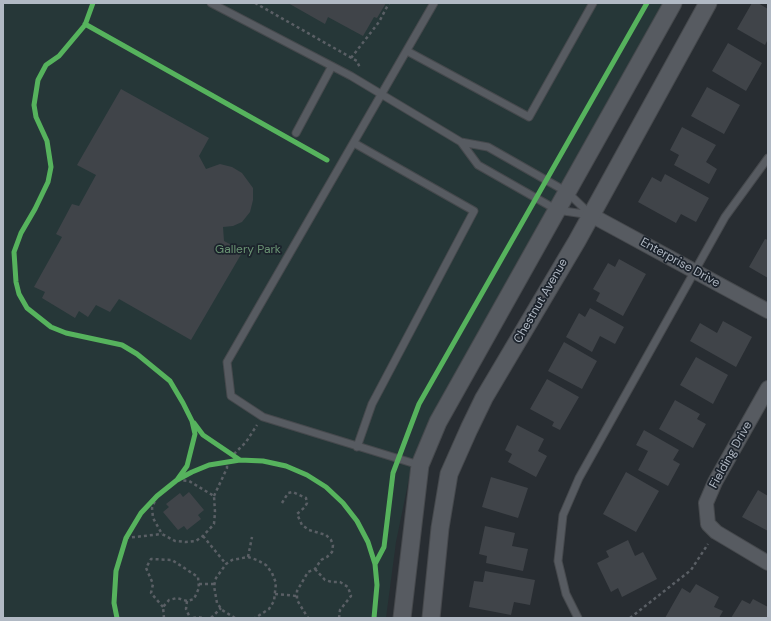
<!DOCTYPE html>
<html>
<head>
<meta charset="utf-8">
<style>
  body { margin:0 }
  #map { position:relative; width:771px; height:621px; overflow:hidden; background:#282d32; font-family:"DM Sans",sans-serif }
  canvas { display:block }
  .frame { position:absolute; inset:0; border:4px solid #b1b9c4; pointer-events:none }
</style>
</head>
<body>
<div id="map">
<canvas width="771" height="621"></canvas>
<div class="frame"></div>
</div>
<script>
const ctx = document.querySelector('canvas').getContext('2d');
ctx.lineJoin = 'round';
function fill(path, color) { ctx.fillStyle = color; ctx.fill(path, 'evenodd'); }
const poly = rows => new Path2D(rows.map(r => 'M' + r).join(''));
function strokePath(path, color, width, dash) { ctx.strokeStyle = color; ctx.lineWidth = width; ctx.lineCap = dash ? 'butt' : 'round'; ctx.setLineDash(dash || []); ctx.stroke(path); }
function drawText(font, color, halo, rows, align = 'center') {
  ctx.font = font + ' "DM Sans",sans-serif'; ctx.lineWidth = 3.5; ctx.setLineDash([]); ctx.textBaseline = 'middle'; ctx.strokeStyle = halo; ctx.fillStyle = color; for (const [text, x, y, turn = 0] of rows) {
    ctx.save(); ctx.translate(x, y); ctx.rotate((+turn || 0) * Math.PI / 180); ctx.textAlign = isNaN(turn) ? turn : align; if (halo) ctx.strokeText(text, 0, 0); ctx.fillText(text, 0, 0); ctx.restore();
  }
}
const green = poly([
  [3,3,667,3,412,464,396,542,386,618,3,618]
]);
const building = poly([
  [288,3,386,3,377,18,374,17,363,36,328,17,325,24],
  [752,3,758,3,768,9,768,39,765,45,737,29],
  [728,43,762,63,746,91,712,71],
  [707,87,740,105,724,134,691,116],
  [121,89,209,138,199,156,206,169,220,164,232,167,242,173,253,188,253,200,250,212,242,222,233,226,223,227,224,241,243,251,191,340,119,299,110,312,96,305,88,317,79,311,75,318,42,298,45,292,34,287,62,237,56,234,72,204,79,206,96,175,77,165],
  [682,127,716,145,706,162,717,169,709,184,674,165,679,155,670,150],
  [665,174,709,198,696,222,681,214,676,223,638,202,652,177,661,182],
  [765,239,768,240,768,278,749,267],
  [619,259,646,274,623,316,596,301,600,293,593,289,608,263,615,267],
  [590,308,624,327,615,344,600,336,592,352,566,337,579,313,585,317],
  [723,321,752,337,736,367,690,341,700,323,717,333],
  [564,342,597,361,582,389,548,371],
  [696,357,728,375,713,404,680,385],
  [547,379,579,397,560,430,552,426,554,422,530,409],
  [675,400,700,414,697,419,706,424,693,448,659,429],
  [517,425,544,439,538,451,547,456,536,477,508,462,512,454,505,450],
  [644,430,679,450,673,460,680,464,668,486,638,470,648,451,636,445],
  [626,472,659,491,636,532,603,514],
  [491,477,528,488,518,518,482,507],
  [758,490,768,496,768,531,742,517],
  [189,492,204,510,198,515,201,519,187,530,184,526,178,530,163,512,169,507,166,504,180,493,183,497],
  [485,526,515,533,512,546,528,549,523,571,486,563,487,556,479,554],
  [628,540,635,556,643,552,657,579,622,597,618,588,611,592,597,563,609,557,606,551],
  [485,571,535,580,530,605,514,602,511,615,469,607,474,581,483,582],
  [696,584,719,597,714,607,723,611,719,618,665,618,682,588,690,593],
  [753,599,768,607,768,618,731,618,742,600,750,604]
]);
const path = poly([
  [255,3,357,61,360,68],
  [351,58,379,22,389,3],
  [234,454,246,442,257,425],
  [157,496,152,508,153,518,162,534,175,541,186,542,196,541,203,536,214,524,215,512,214,496,189,481,177,480],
  [214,496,227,468,227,461],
  [282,503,288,493,293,492,306,498,307,503,305,507,297,514,302,525,309,530,326,535,331,540,333,545,332,552,327,557,321,560,315,569,308,572,297,591,297,600,308,618],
  [203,536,226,564],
  [126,538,162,534],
  [248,557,252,537],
  [315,569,325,580,332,582,340,582,348,587,351,596,340,610,339,618],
  [199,584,214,584],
  [275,594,297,596],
  [187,601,186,609,190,618],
  [163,607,151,593,153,584,146,568,151,559,172,560,198,577,199,588,194,599,187,601,177,598,169,600,163,607,164,618],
  [193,618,198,617,204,618],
  [211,618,221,608],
  [235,618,222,610,217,603,214,586,216,578,226,564,232,560,248,557,257,560,266,565,272,573,276,583,274,601,269,609,255,618],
  [630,618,691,570,708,544]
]);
const service = poly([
  [211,3,351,76,461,142,488,147,567,192,591,215],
  [407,51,529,117,593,3],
  [296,133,332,66],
  [461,142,478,165,557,210,591,215],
  [354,143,474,211,372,404,357,447],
  [419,465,263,417,231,396,227,362,434,3],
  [578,618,566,594,558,561,563,515,579,478,725,217,768,158]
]);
const minor = poly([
  [591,215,768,311],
  [768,388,715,482,706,503,708,524,716,532,768,563]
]);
const tertiary = poly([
  [402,618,420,465,438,422,673,3],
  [431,618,440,528,449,474,469,429,484,398,577,241,708,3]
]);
const cycleway = poly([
  [93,3,85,25,59,56,46,65,38,80,34,105,36,117,47,141,51,167,48,182,35,209,21,233,14,252,16,282,19,294,27,308,51,327,66,333,122,345,137,354,170,381,183,403,192,421,195,434,187,466,177,480],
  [85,24,327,160],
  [194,423,203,435,240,460],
  [375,564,384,547,393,473,419,404,647,3],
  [117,618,114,603,116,571,126,538,141,513,157,496,177,480,192,472,209,465,240,460,263,461,286,466,307,475,326,487,343,503,357,521,368,542,375,564,377,585,374,618]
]);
const parkNames = [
  ["Gallery Park",248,250]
];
const streetNames = [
  ["Enterprise Drive",680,263,29],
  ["Chestnut Avenue",541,301,-60],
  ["Fielding Drive",731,455,-61]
];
fill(green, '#263738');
fill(building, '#404449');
strokePath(service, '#46494d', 9);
strokePath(minor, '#46494d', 16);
strokePath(tertiary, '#46494d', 19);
strokePath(path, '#5a5f65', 2.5, [3, 3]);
strokePath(service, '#575b61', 7);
strokePath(minor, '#575b61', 14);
strokePath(tertiary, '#575b61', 17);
strokePath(cycleway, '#56b35d', 5);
drawText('12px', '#6a9373', '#1c232c', parkNames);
drawText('12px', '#b1b9c4', '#1c232c', streetNames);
</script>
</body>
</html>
